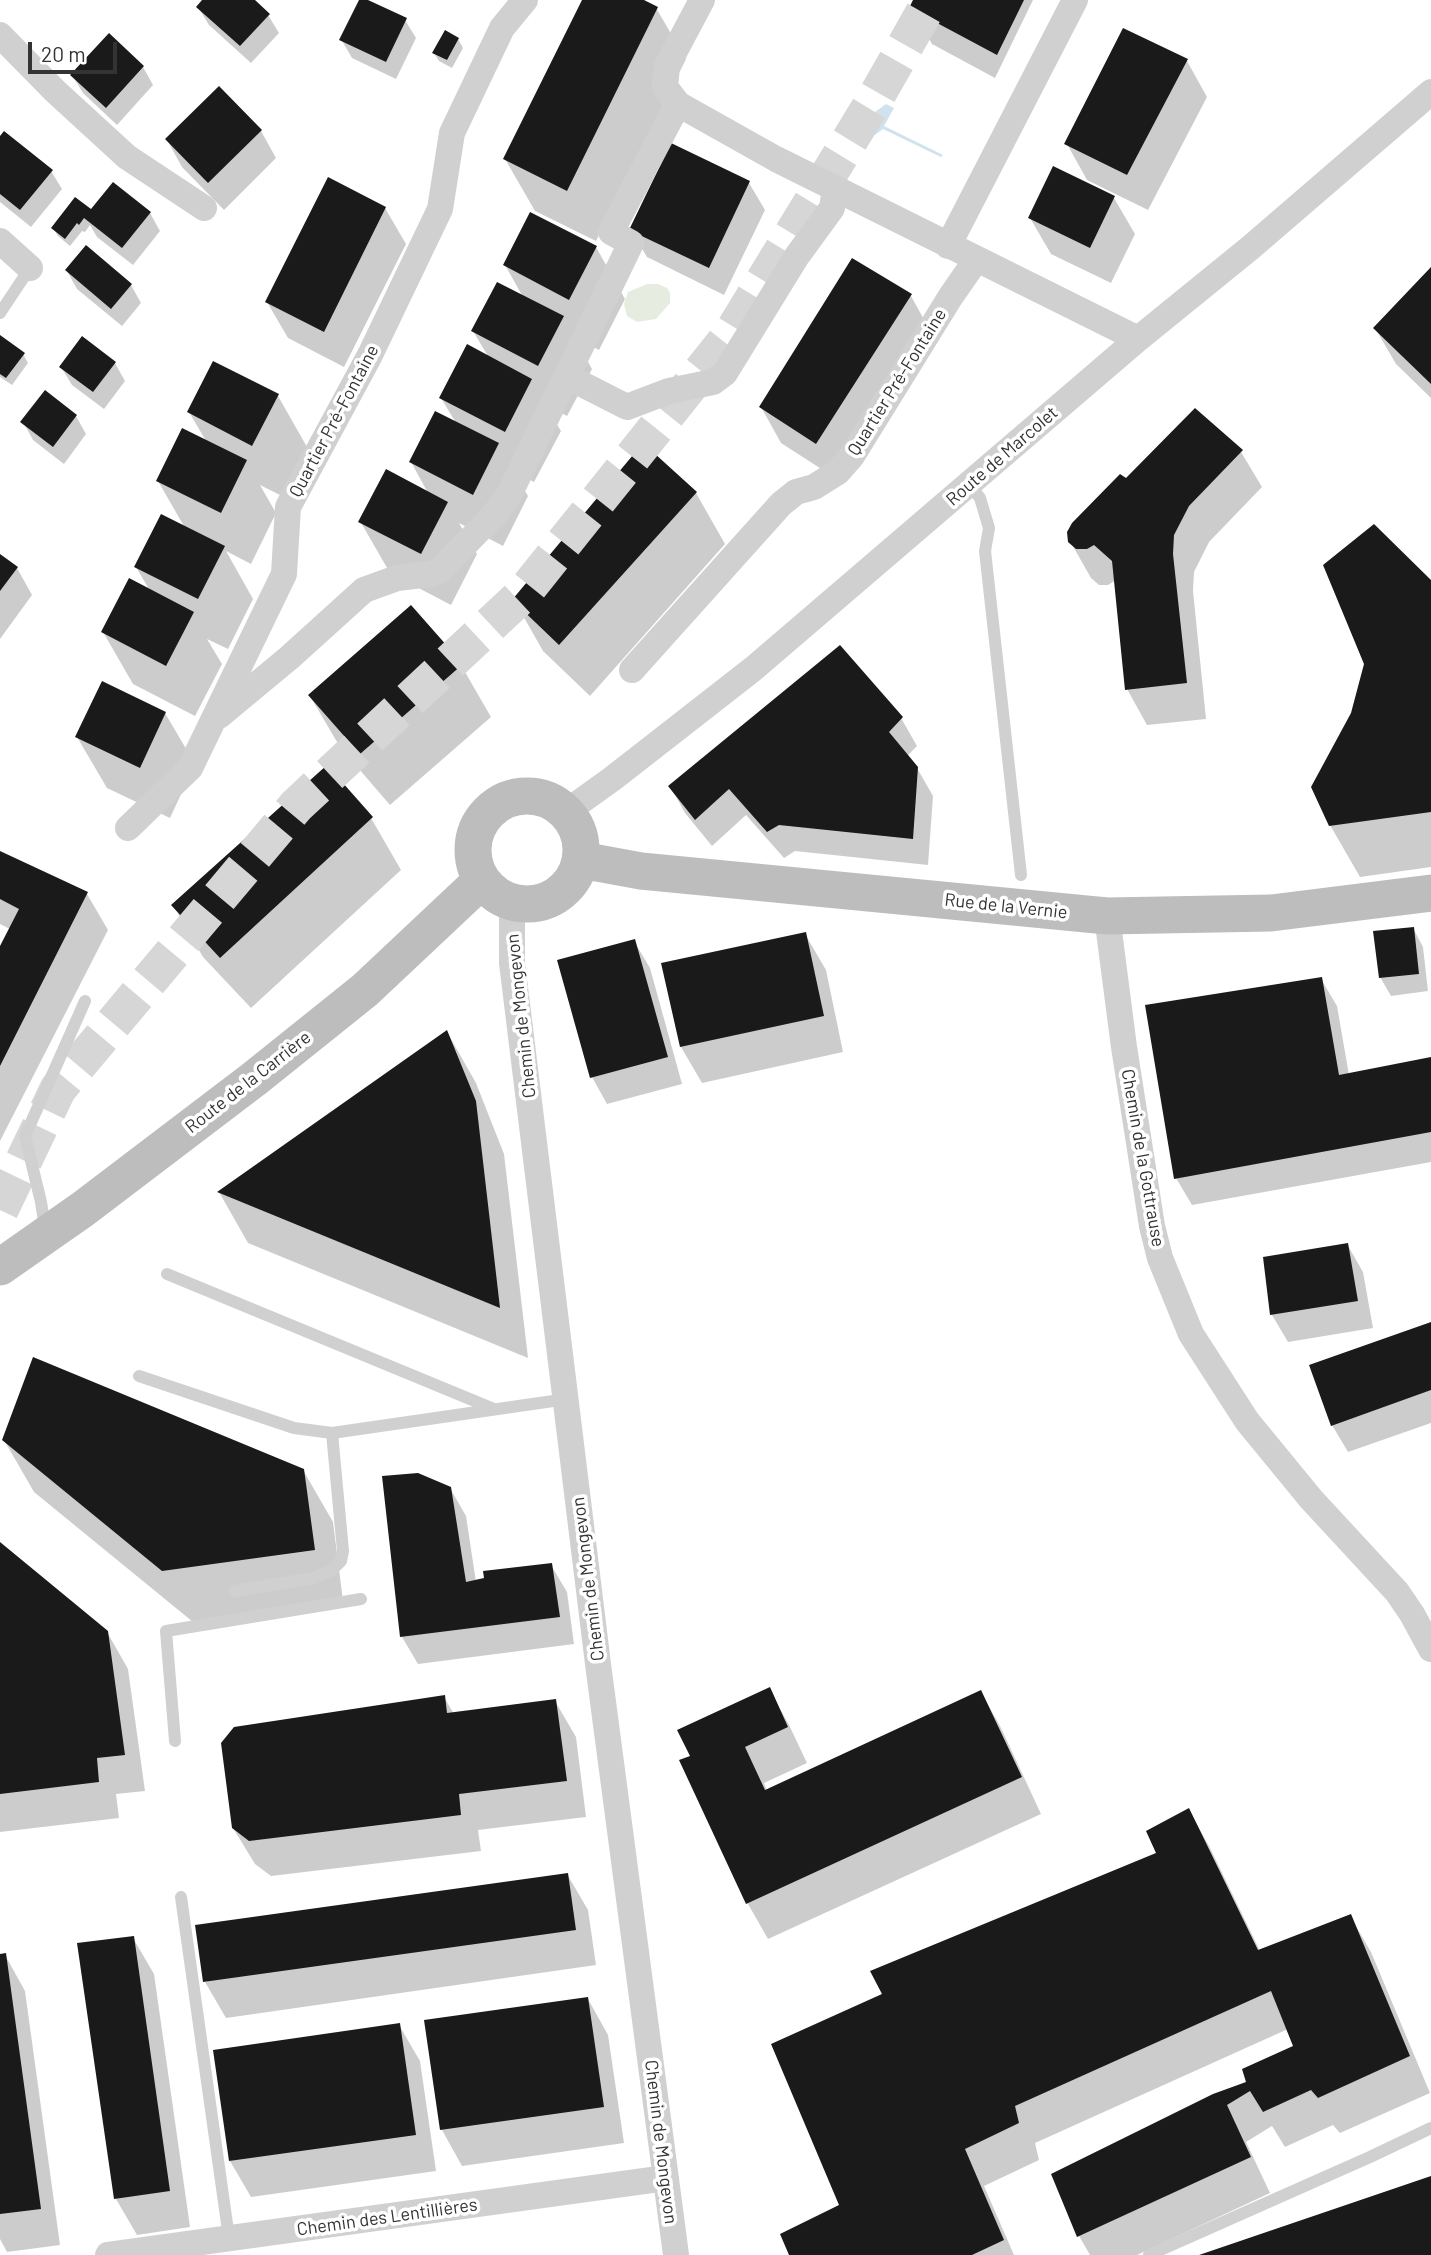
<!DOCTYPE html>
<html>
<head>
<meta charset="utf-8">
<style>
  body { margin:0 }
  #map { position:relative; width:1431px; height:2255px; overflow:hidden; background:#fff; font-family:Barlow,sans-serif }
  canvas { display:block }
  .scale { position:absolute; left:28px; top:42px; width:89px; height:32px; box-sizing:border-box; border:4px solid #333; border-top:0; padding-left:9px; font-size:21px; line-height:24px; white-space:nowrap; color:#333; -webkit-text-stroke:5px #fff; paint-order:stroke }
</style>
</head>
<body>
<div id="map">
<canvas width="1431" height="2255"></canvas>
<div class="scale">20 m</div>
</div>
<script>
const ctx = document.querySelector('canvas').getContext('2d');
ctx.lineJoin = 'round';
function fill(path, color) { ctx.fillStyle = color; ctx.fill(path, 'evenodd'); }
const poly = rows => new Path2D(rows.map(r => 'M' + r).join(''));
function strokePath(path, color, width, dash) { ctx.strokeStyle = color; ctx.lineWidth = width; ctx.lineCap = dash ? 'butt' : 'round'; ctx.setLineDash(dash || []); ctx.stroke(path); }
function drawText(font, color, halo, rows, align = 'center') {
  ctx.font = font + ' Barlow,sans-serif'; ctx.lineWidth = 7; ctx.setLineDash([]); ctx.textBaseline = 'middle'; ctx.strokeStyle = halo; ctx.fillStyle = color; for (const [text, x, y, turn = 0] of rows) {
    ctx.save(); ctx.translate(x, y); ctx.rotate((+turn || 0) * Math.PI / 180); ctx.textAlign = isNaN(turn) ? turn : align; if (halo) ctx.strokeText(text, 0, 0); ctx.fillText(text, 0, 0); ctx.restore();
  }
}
const green = poly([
  [647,284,658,284,667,288,670,293,670,303,656,319,637,322,627,316,624,304,628,292]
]);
const water = poly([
  [886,104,894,108,884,126,943,155,941,157,883,129,865,142,858,139,868,117]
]);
const shadow = poly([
  [205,0,252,0,268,15,279,33,251,63,209,25,198,7],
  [361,0,405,20,416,38,396,79,352,58,341,39],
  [584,0,641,0,656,8,686,59,596,241,535,211,505,159],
  [915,0,1033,0,995,78,932,44,911,8],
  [109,36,143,67,153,85,117,125,83,93,72,75],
  [458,39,463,48,452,68,439,61,434,53],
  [1187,61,1207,97,1148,210,1087,180,1067,144],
  [261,131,276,158,224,210,182,167,167,140],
  [0,138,51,171,62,189,31,227,0,202],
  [749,183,765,210,724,295,647,257,631,230],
  [1114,198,1135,234,1111,283,1051,254,1030,218],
  [385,208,406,244,344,367,288,338,267,302],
  [91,212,150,213,160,231,133,265,97,237,90,225,85,232,82,231,70,246,58,236,53,228],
  [596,247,625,299,599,350,574,337,592,369,567,416,545,405,561,431,534,482,513,471,528,496,503,546,459,523,477,554,451,605,390,573,360,521,428,493,411,462,456,423,441,398,489,358,473,331,523,297,505,265],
  [1431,270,1431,398,1396,364,1375,328],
  [67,271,131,285,141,303,122,326,77,289],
  [911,296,931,332,837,479,781,443,761,407],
  [0,337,23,354,28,363,12,385,0,377],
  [115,363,125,381,104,409,72,385,61,367],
  [45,392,76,416,86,434,64,464,33,440,23,422],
  [278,396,307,447,282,496,260,485,276,513,251,564,226,551,253,599,228,649,207,639,222,664,195,716,133,684,103,632,150,591,136,567,185,528,158,481,206,441,189,412],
  [1241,452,1262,487,1209,542,1194,572,1193,591,1206,719,1147,725,1127,689,1116,580,1108,585,1099,585,1091,578,1070,541],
  [696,493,725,544,590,696,543,651,514,600],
  [0,556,17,568,32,595,0,639],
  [1431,582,1431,867,1360,877,1330,825],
  [461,665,491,717,390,805,340,747,310,696],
  [165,713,195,764,170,818,107,788,77,737],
  [901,718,917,746,907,756,917,768,933,796,928,865,795,851,784,858,746,815,712,846,685,813,670,786],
  [371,818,401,870,251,1008,203,957,173,905],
  [0,852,87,894,108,930,0,1141,0,950,10,929,0,924],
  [1413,928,1423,947,1428,991,1391,996,1380,977],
  [805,934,826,970,843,1052,702,1083,681,1047,663,965],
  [634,941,650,968,682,1084,607,1104,592,1077],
  [1321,979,1337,1006,1349,1075,1431,1059,1431,1162,1192,1205,1176,1178],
  [447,1032,476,1083,504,1154,528,1358,248,1243,219,1192],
  [1347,1244,1363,1272,1373,1328,1288,1342,1272,1315,1265,1259],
  [1431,1323,1431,1423,1348,1452,1332,1425],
  [4,1440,303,1470,333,1522,343,1601,193,1622,34,1492],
  [450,1488,466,1516,476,1582,551,1565,567,1592,574,1644,418,1664,402,1637],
  [0,1544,107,1632,128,1669,145,1791,116,1794,119,1818,0,1832],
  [769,1689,789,1725,807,1763,764,1783,767,1791,981,1692,1001,1728,1041,1814,768,1939,748,1904,682,1761,692,1756],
  [444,1697,454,1714,555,1701,576,1737,586,1817,478,1830,481,1851,271,1876,255,1864,233,1828],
  [1189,1810,1209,1846,1260,1951,1350,1916,1371,1952,1430,2093,1340,2133,1333,2125,1285,2147,1272,2126,1246,2142,1270,2193,1137,2255,1090,2255,1079,2236,1054,2175,1248,2083,1295,2047,1288,2029,1035,2143,1039,2160,984,2186,1014,2255,791,2255,842,2206,884,1995,1159,1854],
  [567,1874,588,1910,596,1965,226,2018,205,1982],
  [133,1938,154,1974,190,2227,137,2235,116,2199],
  [0,1955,5,1955,25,1991,60,2245,7,2252,0,2239],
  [588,1999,608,2035,624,2143,462,2166,442,2130,426,2022],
  [399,2025,420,2061,436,2171,251,2197,230,2161]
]);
const building = poly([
  [202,0,255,0,270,14,240,46,196,7],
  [359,0,368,0,407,18,386,62,339,40],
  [582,0,644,0,658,7,567,191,503,159],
  [913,0,1024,0,997,55,909,8],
  [1123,28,1188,59,1127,175,1064,144],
  [445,30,459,38,447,60,432,53],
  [109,33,144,66,106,108,70,75],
  [219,86,262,130,208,183,165,139],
  [4,131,53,170,20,210,0,194,0,136],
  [671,143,750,181,709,268,629,230],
  [1053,166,1115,196,1090,248,1028,218],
  [328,177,386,207,324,332,265,302],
  [113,182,151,212,122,248,84,218,79,225,77,223,65,239,51,228,75,197,91,209],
  [530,212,597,246,569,300,503,265],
  [86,245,132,284,111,309,65,270],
  [852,258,912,294,816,444,759,407],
  [1431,267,1431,384,1373,328],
  [497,282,564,316,538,366,471,331],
  [0,335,25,353,6,378,0,374],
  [82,336,116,362,93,392,59,367],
  [467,344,532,379,505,432,439,398],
  [213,361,279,394,252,446,187,412],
  [45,390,77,415,53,447,20,422],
  [1195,408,1243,450,1189,506,1174,535,1173,554,1187,683,1125,690,1112,561,1094,545,1087,549,1076,549,1068,542,1067,532,1072,523,1120,474,1126,478],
  [435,411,499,443,473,495,409,462],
  [182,428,247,460,221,513,156,481],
  [643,443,697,492,559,645,512,600],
  [386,469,448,502,421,554,358,522],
  [161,514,225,546,198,599,134,567],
  [1374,524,1431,580,1431,812,1329,826,1311,787,1351,713,1364,664,1323,565],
  [0,554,18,567,0,591],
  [129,578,194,612,166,666,101,632],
  [411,605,463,664,360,754,308,695],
  [840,645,903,717,889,732,918,767,913,839,779,825,767,832,729,789,695,820,668,786],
  [102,681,166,712,140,768,75,737],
  [327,765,373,817,220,958,171,905],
  [0,851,88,892,0,1066,0,946,19,909,0,899],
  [1414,927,1419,974,1379,978,1373,931],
  [806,932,824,1016,680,1047,661,963],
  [635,939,668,1057,590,1078,557,960],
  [1322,977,1339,1075,1431,1057,1431,1132,1174,1179,1145,1005],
  [447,1030,476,1101,500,1308,217,1192],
  [1348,1243,1358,1301,1270,1315,1263,1257],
  [1431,1322,1431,1390,1331,1426,1309,1365],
  [33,1357,304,1469,315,1550,162,1571,2,1440],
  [418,1473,451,1487,466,1582,484,1578,483,1571,552,1563,560,1617,400,1637,382,1476],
  [0,1542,108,1631,125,1755,97,1758,99,1782,0,1794],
  [770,1687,788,1727,745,1747,765,1790,981,1690,1022,1777,746,1904,679,1760,690,1756,677,1730],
  [445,1695,447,1713,556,1699,567,1781,459,1794,461,1815,249,1841,232,1828,221,1743,234,1727],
  [1189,1808,1258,1950,1351,1914,1410,2056,1318,2098,1311,2090,1263,2112,1250,2091,1227,2105,1251,2157,1077,2237,1051,2174,1213,2094,1246,2082,1242,2069,1293,2046,1271,1991,1015,2106,1019,2123,965,2149,1004,2240,972,2255,789,2255,780,2234,839,2205,771,2044,882,1994,870,1971,1156,1853,1146,1831],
  [568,1873,576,1930,203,1982,195,1925],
  [134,1936,170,2191,114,2199,77,1943],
  [6,1953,41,2209,0,2214,0,1954],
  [588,1997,604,2107,440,2130,424,2020],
  [400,2023,416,2135,229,2161,213,2050],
  [1431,2176,1431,2255,1199,2255]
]);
const secondaryTunnel = poly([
  [0,1210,58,1089,296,806,523,594,732,333,876,97,931,0]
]);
const lane = poly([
  [0,313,30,268],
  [969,484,980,498,989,528,985,551,1021,875],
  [45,1228,41,1202,25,1136,85,1001],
  [167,1274,494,1409],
  [139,1376,294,1428,332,1433],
  [235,1591,314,1578,331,1571,341,1561,343,1551,332,1433,567,1399],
  [175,1741,166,1631,361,1599],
  [181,1897,229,2238],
  [1149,2255,1370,2157,1431,2128]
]);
const street = poly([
  [702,0,667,66,665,87,678,104,776,159,1138,339],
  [0,35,55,91,127,157,204,208],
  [0,241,30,268],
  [948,246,1075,0],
  [568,377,627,407,669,391,713,382,725,373,797,256,832,208,835,189],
  [632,670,781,504,796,492,814,487,838,472,852,456,951,296,976,260],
  [219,716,290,657,364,590,397,578,431,574,439,571,493,516,509,495,631,243,611,232,678,104],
  [566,812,612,779,753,669,1138,339,1250,248,1431,92],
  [128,828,190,768,284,574,288,507,370,355,440,209,452,133,502,28,525,0],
  [512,903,512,963,598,1664,676,2255],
  [1107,916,1124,1047,1152,1226,1160,1258,1191,1334,1247,1421,1311,1499,1397,1592,1412,1614,1431,1649],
  [108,2255,666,2178]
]);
const secondary = poly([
  '473 850a54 54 0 1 1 108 0a54 54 0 1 1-108 0Z',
  [581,860,641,871,1107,916,1271,913,1431,893],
  [0,1267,83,1209,254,1079,365,990,482,880]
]);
const streetNames = [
  ["Quartier Pré-Fontaine",897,382,-58],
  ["Quartier Pré-Fontaine",334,421,-62],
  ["Route de Marcolet",1002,456,-41],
  ["Rue de la Vernie",1006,906,6],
  ["Chemin de Mongevon",521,1016,-96],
  ["Route de la Carrière",248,1082,-38],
  ["Chemin de la Gottrause",1143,1158,80],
  ["Chemin de Mongevon",588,1579,-97],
  ["Chemin de Mongevon",661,2142,83],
  ["Chemin des Lentillières",387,2217,-8]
];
fill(green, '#e6ecdf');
fill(water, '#cfe2ee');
fill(shadow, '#0003');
fill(building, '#1a1a1a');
strokePath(secondaryTunnel, '#d6d6d6', 37, [37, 18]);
strokePath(lane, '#d0d0d0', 12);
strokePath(street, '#d0d0d0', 26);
strokePath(secondary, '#bdbdbd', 37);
drawText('18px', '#333', '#fff', streetNames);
</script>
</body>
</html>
